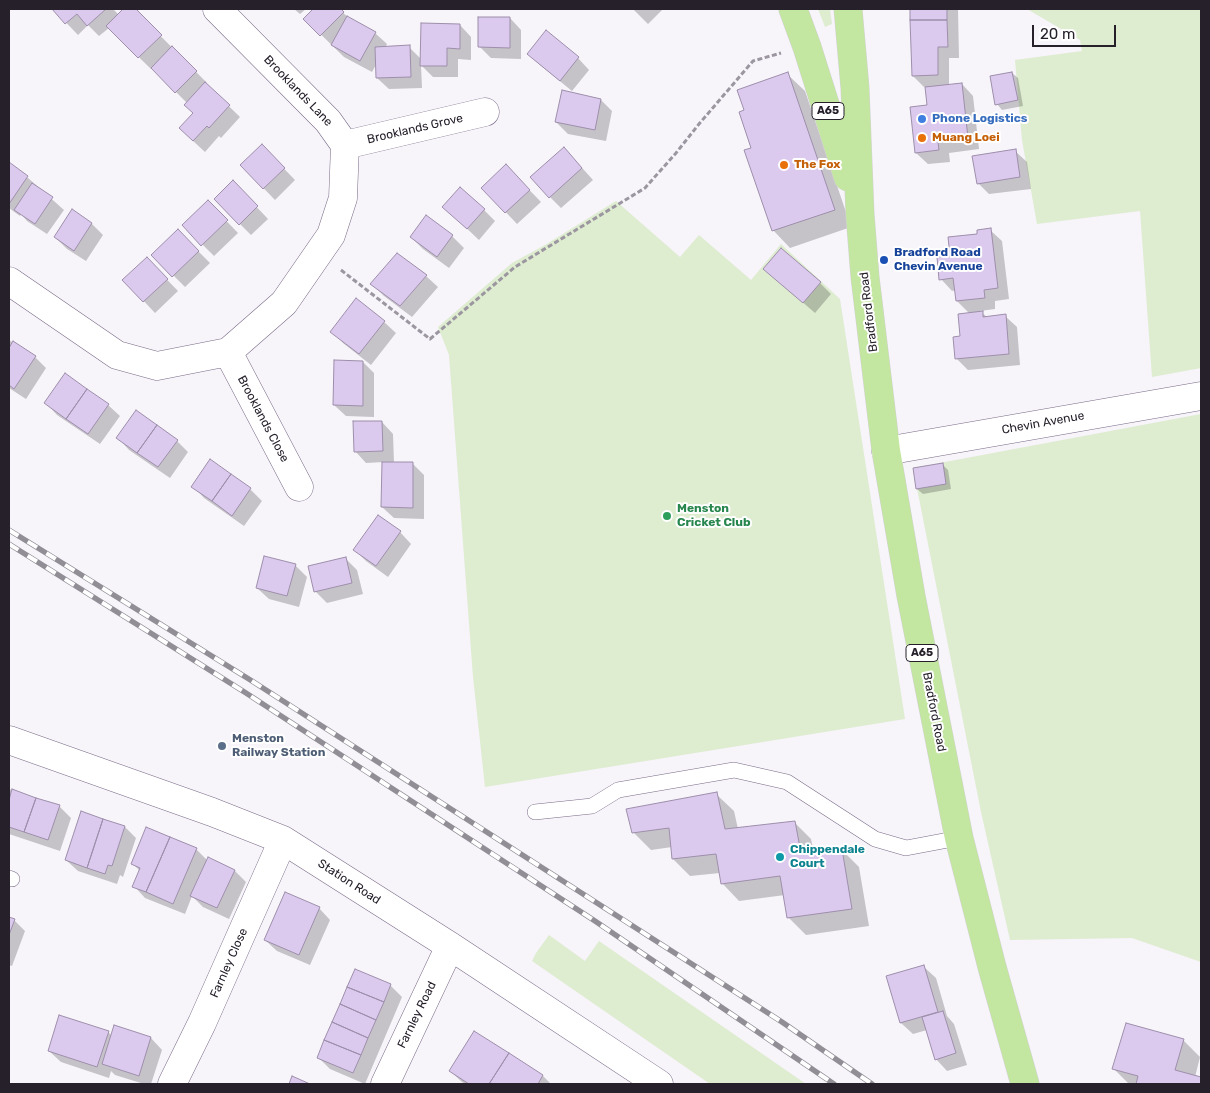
<!DOCTYPE html>
<html>
<head>
<meta charset="utf-8">
<style>
  body { margin:0 }
  #map { position:relative; width:1210px; height:1093px; overflow:hidden; background:#f7f4fa; font-family:Rubik,sans-serif }
  canvas { display:block }
  .frame { position:absolute; inset:0; border:10px solid #26202b; pointer-events:none }
  .scale { position:absolute; left:1032px; top:25px; width:84px; height:22px; box-sizing:border-box; border:2px solid #26202b; border-top:0; padding-left:6px; font-size:15px; line-height:18px; white-space:nowrap; color:#26202b; -webkit-text-stroke:4px #fff; paint-order:stroke }
</style>
</head>
<body>
<div id="map">
<canvas width="1210" height="1093"></canvas>
<div class="frame"></div>
<div class="scale">20 m</div>
</div>
<script>
const ctx = document.querySelector('canvas').getContext('2d');
ctx.lineJoin = 'round';
function fill(path, color) { ctx.fillStyle = color; ctx.fill(path, 'evenodd'); }
const poly = rows => new Path2D(rows.map(r => 'M' + r).join(''));
function strokePath(path, color, width, dash) { ctx.strokeStyle = color; ctx.lineWidth = width; ctx.lineCap = dash ? 'butt' : 'round'; ctx.setLineDash(dash || []); ctx.stroke(path); }
function drawText(font, color, halo, rows, align = 'center') {
  ctx.font = font + ' Rubik,sans-serif'; ctx.lineWidth = 4; ctx.setLineDash([]); ctx.textBaseline = 'middle'; ctx.strokeStyle = halo; ctx.fillStyle = color; for (const [text, x, y, turn = 0] of rows) {
    ctx.save(); ctx.translate(x, y); ctx.rotate((+turn || 0) * Math.PI / 180); ctx.textAlign = isNaN(turn) ? turn : align; if (halo) ctx.strokeText(text, 0, 0); ctx.fillText(text, 0, 0); ctx.restore();
  }
}
const green = poly([
  [818,9,830,9,832,24,825,27],
  [1027,9,1201,9,1201,368,1152,377,1140,211,1037,224,1022,140,1015,60,1082,51,1080,40],
  [616,201,680,257,699,235,751,280,781,244,840,299,905,719,485,787,473,677,449,355,438,327,512,263,545,245],
  [1201,414,1201,962,1132,938,1010,940,981,812,913,468],
  [549,935,585,961,599,941,806,1084,710,1084,532,961,536,953]
]);
const shadow = poly([
  [55,9,113,9,119,15,125,9,134,9,207,83,206,84,240,117,221,138,219,136,205,152,192,140,194,114,187,103,152,68,151,69,109,28,99,36,88,25,78,35,54,10],
  [294,9,306,9,300,14],
  [315,9,339,9,351,20,375,33,387,44,385,48,409,47,421,59,460,25,471,37,471,60,458,59,458,77,433,77,421,65,422,88,389,89,377,78,377,63,372,72,344,57,305,19],
  [633,9,663,9,648,24],
  [911,9,958,9,959,58,949,58,949,86,962,84,973,96,979,149,949,153,950,162,928,164,916,153,929,106,927,87,924,87,913,76],
  [510,18,521,30,521,59,491,58,480,47],
  [528,54,578,58,589,70,572,91,540,65],
  [1012,73,1018,78,1023,106,1002,110,997,104],
  [787,74,805,91,851,227,790,248,773,230,753,148,746,111],
  [601,100,612,111,606,141,568,134,556,122],
  [262,146,295,180,275,200,241,165],
  [1015,151,1027,162,1031,189,989,194,978,183],
  [575,160,593,180,561,208,550,197],
  [9,164,27,177,64,210,47,234,27,221,21,214,20,216,9,208],
  [506,166,541,202,517,224,483,188],
  [233,182,268,219,251,235,215,199],
  [208,202,238,233,214,256,183,225],
  [444,207,484,210,495,221,479,240],
  [73,211,92,224,103,235,86,261,67,249,55,237],
  [426,217,452,236,464,248,449,268,423,249,411,237],
  [990,230,1002,241,1009,299,995,301,995,309,980,311,987,317,1005,316,1017,327,1020,365,968,370,957,359,961,337,970,314,957,301,956,290,952,291,941,279,952,257,979,235],
  [178,231,210,263,185,287,153,255],
  [398,254,426,276,438,287,412,317,384,296,372,284],
  [147,259,178,291,155,313,124,280],
  [777,280,820,283,831,294,815,313],
  [356,300,384,322,396,333,371,365,343,343,332,331],
  [9,340,35,357,46,368,26,399,9,388],
  [363,362,374,373,374,417,346,416,334,405],
  [46,403,108,405,120,416,100,444,57,415],
  [382,422,393,434,394,463,413,464,424,475,424,519,394,518,382,507,384,462,366,463,355,451],
  [118,438,177,441,188,452,170,478,129,450],
  [210,461,250,489,262,501,244,526,204,498,193,486],
  [942,464,948,470,951,489,923,494,917,489,914,469],
  [400,532,411,544,388,577,366,561,354,549],
  [345,558,357,570,363,594,327,603,315,591],
  [295,565,307,577,299,607,269,599,257,588],
  [9,789,60,807,71,818,60,851,9,834],
  [716,794,734,811,738,829,794,822,811,839,814,853,842,850,859,867,869,926,806,935,788,917,785,895,739,901,722,883,720,873,690,876,673,859,672,847,651,850,634,833,628,810],
  [125,827,136,838,123,877,120,875,117,884,78,871,66,860],
  [196,849,208,861,235,871,246,882,229,919,203,907,192,896,185,914,145,898,134,886,140,871,133,864],
  [319,908,330,920,310,965,277,951,265,940],
  [9,918,14,920,25,931,12,966,9,965],
  [924,967,936,978,947,1016,954,1024,967,1065,947,1071,936,1059,927,1030,913,1034,901,1023,888,977],
  [390,985,402,997,365,1084,330,1069,318,1057],
  [115,1027,151,1038,162,1050,151,1084,144,1084,115,1075,111,1071,109,1078,61,1062,49,1051,108,1032,112,1036],
  [475,1033,543,1076,551,1084,465,1084,462,1082,450,1071],
  [1183,1040,1200,1057,1195,1077,1201,1078,1201,1084,1129,1084,1114,1069]
]);
const building = poly([
  [52,9,106,9,87,26,77,14,65,24,52,9],
  [123,9,136,9,162,35,138,58,106,26,123,9],
  [313,9,341,9,344,12,320,36,303,19,313,9],
  [910,9,947,9,947,20,910,20,910,9],
  [347,16,376,32,360,61,331,45,347,16],
  [478,17,510,17,510,48,478,47,478,17],
  [910,20,947,20,948,47,938,47,938,75,912,76,910,20],
  [421,23,460,24,460,49,447,48,447,66,420,66,421,23],
  [546,30,579,57,560,81,527,54,546,30],
  [410,45,411,77,376,78,375,47,410,45],
  [172,46,197,71,175,93,151,68,172,46],
  [788,72,835,210,772,231,744,150,751,148,739,112,744,110,737,90,788,72],
  [1012,72,1018,100,995,105,990,76,1012,72],
  [205,82,230,105,209,128,207,126,193,141,179,128,193,113,184,105,205,82],
  [962,83,968,138,938,142,939,150,915,153,910,107,927,105,925,87,962,83],
  [562,90,601,99,595,130,555,122,562,90],
  [262,144,285,168,263,189,240,165,262,144],
  [564,147,582,168,549,198,530,177,564,147],
  [1016,149,1020,177,977,184,972,156,1016,149],
  [9,162,28,176,9,204,9,162],
  [506,164,530,190,505,213,481,188,506,164],
  [233,180,258,206,239,225,214,199,233,180],
  [32,183,53,197,35,224,14,210,32,183],
  [460,187,485,209,467,229,442,207,460,187],
  [208,200,228,220,201,246,182,225,208,200],
  [72,209,92,223,74,251,54,237,72,209],
  [426,215,453,235,437,257,410,237,426,215],
  [991,228,998,288,984,290,985,298,956,301,953,278,939,280,937,257,950,256,948,237,977,234,977,230,991,228],
  [178,229,199,251,172,277,151,255,178,229],
  [781,248,821,282,803,303,763,269,781,248],
  [397,253,427,275,400,306,370,284,397,253],
  [147,257,168,279,143,302,122,280,147,257],
  [356,298,385,321,359,354,330,332,356,298],
  [983,311,983,317,1006,314,1009,354,955,359,953,337,960,336,958,314,983,311],
  [13,341,36,356,14,389,9,385,9,348,13,341],
  [334,360,363,361,363,406,333,405,334,360],
  [65,373,87,389,66,419,44,403,65,373],
  [87,389,109,404,88,434,66,419,87,389],
  [136,410,157,425,137,453,116,438,136,410],
  [353,421,382,421,383,451,354,452,353,421],
  [157,425,178,440,158,467,137,453,157,425],
  [210,459,231,474,212,501,191,487,210,459],
  [382,462,413,462,413,508,381,507,382,462],
  [943,463,946,484,916,489,913,468,943,463],
  [231,474,251,488,232,516,212,501,231,474],
  [378,515,401,531,376,566,353,550,378,515],
  [264,556,296,564,287,596,256,588,264,556],
  [346,557,352,583,314,592,308,566,346,557],
  [12,789,36,798,24,832,9,827,9,800,12,789],
  [717,792,725,829,795,821,801,853,842,849,852,909,787,918,780,876,721,884,716,854,672,859,669,828,632,833,626,809,717,792],
  [36,798,60,805,48,840,24,832,36,798],
  [81,811,103,819,87,868,65,860,81,811],
  [103,819,125,826,112,866,108,865,105,874,87,868,103,819],
  [146,827,170,837,146,892,132,887,140,868,131,864,146,827],
  [170,837,197,848,173,904,146,892,170,837],
  [208,857,235,870,217,908,190,896,208,857],
  [285,892,320,907,299,955,264,940,285,892],
  [9,917,15,919,9,935,9,917],
  [924,965,938,1012,900,1023,886,976,924,965],
  [355,969,391,984,384,1002,347,987,355,969],
  [347,987,384,1002,376,1020,340,1004,347,987],
  [340,1004,376,1020,368,1038,332,1022,340,1004],
  [943,1011,956,1053,935,1060,922,1017,943,1011],
  [59,1015,109,1031,97,1067,48,1051,59,1015],
  [332,1022,368,1038,361,1055,324,1040,332,1022],
  [1126,1023,1184,1039,1175,1070,1201,1077,1201,1084,1136,1084,1138,1076,1112,1069,1126,1023],
  [114,1025,151,1037,139,1076,102,1064,114,1025],
  [474,1031,509,1053,489,1084,469,1084,449,1071,474,1031],
  [324,1040,361,1055,353,1073,317,1058,324,1040],
  [509,1053,543,1075,538,1084,489,1084,509,1053],
  [292,1076,310,1084,289,1084,292,1076]
]);
const path = poly([
  [341,270,430,339,515,267,645,188,676,153,699,124,753,61,781,53]
]);
const lane = poly([
  [535,812,592,806,618,790,734,770,787,782,875,839,906,848,959,838],
  [9,878,12,879]
]);
const street = poly([
  [345,145,485,112],
  [9,281,117,355,157,366,228,352,284,303,331,235,343,198,345,145,328,121,217,9],
  [228,352,299,487],
  [886,451,1201,396],
  [9,740,212,812,283,840,450,946,659,1084],
  [172,1084,202,1023,283,840],
  [385,1084,450,946]
]);
const primary = poly([
  [793,9,807,47,848,177],
  [848,9,855,88,860,214,865,277,886,451,911,596,959,838,992,967,1025,1084]
]);
const rail = poly([
  [9,530,252,681,782,1022,872,1084],
  [9,544,246,693,595,921,834,1084]
]);
const markers = [
  [922,119,5,"#3f7fe0"],
  [922,138,5,"#e8710a"],
  [784,165,5,"#e8710a"],
  [884,260,5,"#1a4fb4"],
  [667,516,5,"#2e9e5b"],
  [222,746,5,"#5c6f8a"],
  [780,857,5,"#0f9aa8"]
];
const shields = [
  [828,111,32],
  [922,653,32]
];
const shieldNames = [
  ["A65",828,111],
  ["A65",922,653]
];
const streetNames = [
  ["Brooklands Lane",298,91,46],
  ["Brooklands Grove",415,129,-13],
  ["Bradford Road",869,312,-97],
  ["Brooklands Close",263,419,62],
  ["Chevin Avenue",1043,423,-10],
  ["Bradford Road",934,712,79],
  ["Station Road",349,882,33],
  ["Farnley Close",229,963,-66],
  ["Farnley Road",417,1015,-64]
];
const shopNames = [
  ["Phone Logistics",932,119]
];
const foodNames = [
  ["Muang Loei",932,138],
  ["The Fox",794,165]
];
const transitNames = [
  ["Bradford Road",894,253],
  ["Chevin Avenue",894,267]
];
const leisureNames = [
  ["Menston",677,509],
  ["Cricket Club",677,523]
];
const serviceNames = [
  ["Menston",232,739],
  ["Railway Station",232,753]
];
const cultureNames = [
  ["Chippendale",790,850],
  ["Court",790,864]
];
fill(green, '#deecd0');
fill(shadow, '#0003');
fill(building, '#dbcaed');
strokePath(building, '#9d8eab', 1);
strokePath(lane, '#796b87', 16);
strokePath(street, '#796b87', 29);
strokePath(primary, '#d4d2d5', 29);
strokePath(path, '#9b969f', 3, [5, 2.5]);
strokePath(lane, '#fff', 15);
strokePath(street, '#fff', 28);
strokePath(primary, '#c3e6a0', 28);
strokePath(rail, '#928e96', 5.5);
strokePath(rail, '#fff', 4, [11]);
for (const [x, y, r, color] of markers) { const dot = new Path2D(); dot.arc(x, y, r, 0, 2 * Math.PI); ctx.fillStyle = color; ctx.fill(dot); strokePath(dot, '#fff', 2); }
for (const [x, y, w] of shields) { const box = new Path2D(); box.roundRect(x - w / 2, y - 8.5, w, 17, 4); ctx.fillStyle = '#fff'; ctx.fill(box); strokePath(box, '#26202b', 1); }
drawText('bold 11px', '#26202b', null, shieldNames);
drawText('12px', '#26202b', '#fff', streetNames);
drawText('bold 12px', '#366cbe', '#fff', shopNames, 'left');
drawText('bold 12px', '#c56008', '#fff', foodNames, 'left');
drawText('bold 12px', '#164399', '#fff', transitNames, 'left');
drawText('bold 12px', '#27864d', '#fff', leisureNames, 'left');
drawText('bold 12px', '#4e5e75', '#fff', serviceNames, 'left');
drawText('bold 12px', '#0d838f', '#fff', cultureNames, 'left');
</script>
</body>
</html>
